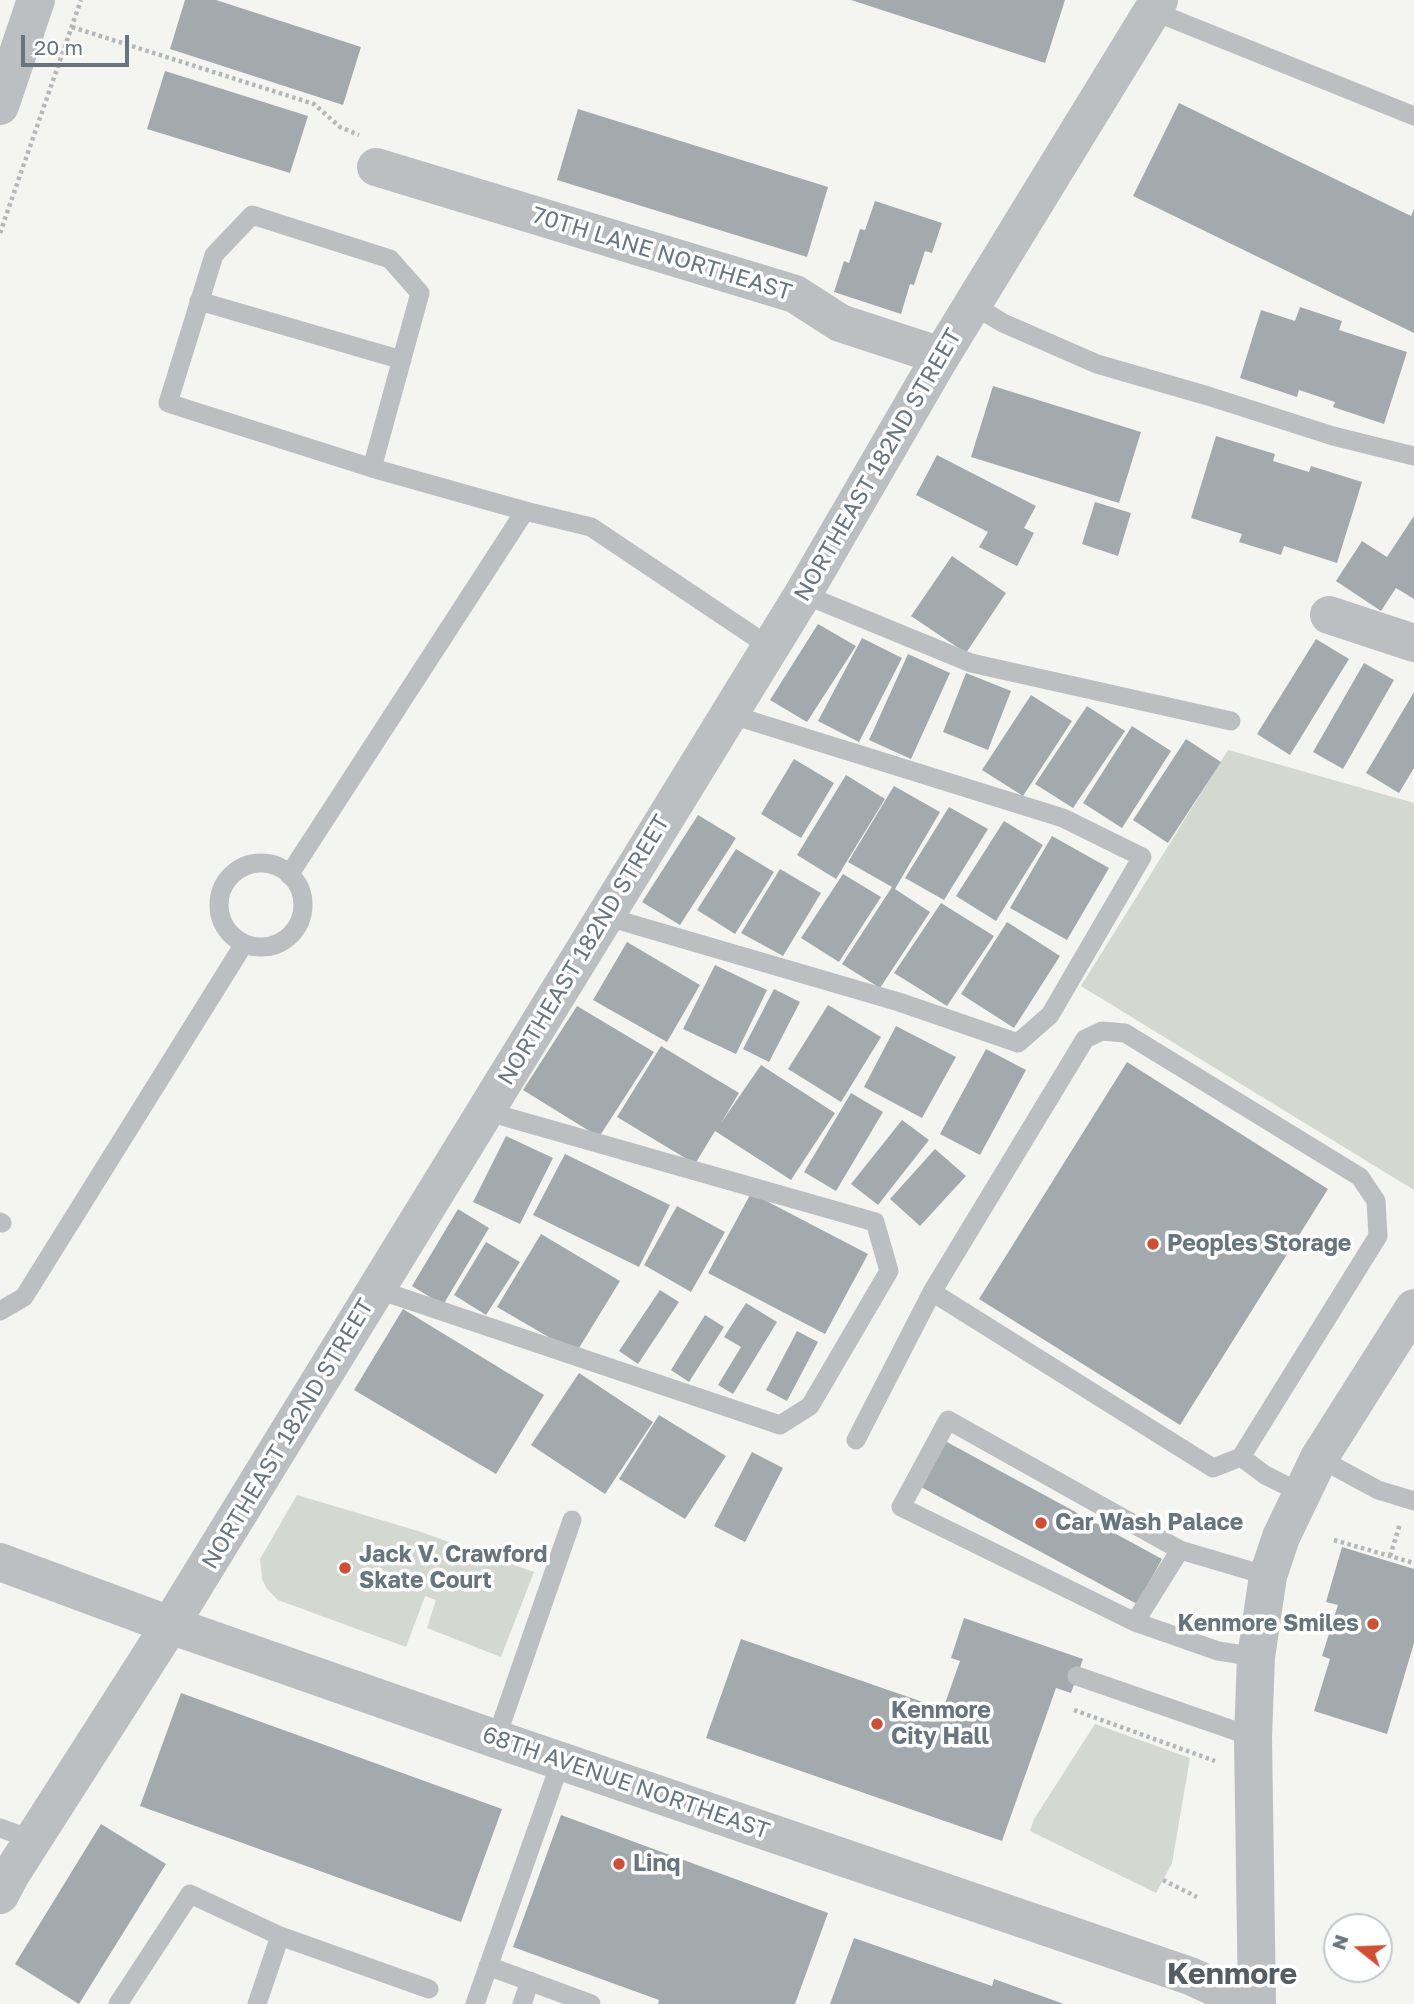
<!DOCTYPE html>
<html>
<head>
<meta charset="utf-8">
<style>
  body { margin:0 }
  #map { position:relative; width:1414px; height:2004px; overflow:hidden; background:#f4f4f0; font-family:"Golos Text",sans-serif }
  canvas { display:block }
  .north { position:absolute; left:1323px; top:1913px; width:70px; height:70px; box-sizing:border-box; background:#fff; border:2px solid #c2c8cb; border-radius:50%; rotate:288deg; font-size:19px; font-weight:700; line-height:28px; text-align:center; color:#66757e }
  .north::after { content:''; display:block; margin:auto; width:24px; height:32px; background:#d14e33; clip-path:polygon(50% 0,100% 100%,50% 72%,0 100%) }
  .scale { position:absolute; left:21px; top:35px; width:108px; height:32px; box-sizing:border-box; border:4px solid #66757e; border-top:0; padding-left:9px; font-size:21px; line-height:24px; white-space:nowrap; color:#66757e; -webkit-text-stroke:5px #fff; paint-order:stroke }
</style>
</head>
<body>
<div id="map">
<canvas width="1414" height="2004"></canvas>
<div class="north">N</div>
<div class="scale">20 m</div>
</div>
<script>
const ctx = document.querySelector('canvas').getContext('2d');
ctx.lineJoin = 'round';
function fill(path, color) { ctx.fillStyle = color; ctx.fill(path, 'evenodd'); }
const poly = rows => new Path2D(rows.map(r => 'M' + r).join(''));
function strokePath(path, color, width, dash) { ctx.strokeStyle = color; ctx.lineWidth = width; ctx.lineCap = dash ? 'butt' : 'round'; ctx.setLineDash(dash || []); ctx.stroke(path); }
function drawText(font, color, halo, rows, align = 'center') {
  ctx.font = font + ' "Golos Text",sans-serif'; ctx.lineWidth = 7; ctx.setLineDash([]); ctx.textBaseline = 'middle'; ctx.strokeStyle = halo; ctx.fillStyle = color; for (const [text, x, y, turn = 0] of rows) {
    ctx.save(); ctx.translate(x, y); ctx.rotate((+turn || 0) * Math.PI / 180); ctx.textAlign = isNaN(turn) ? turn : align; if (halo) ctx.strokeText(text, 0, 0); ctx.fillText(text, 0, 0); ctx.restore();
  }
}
const green = poly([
  [1228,750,1414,803,1414,1190,1081,986],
  [297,1495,418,1531,534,1572,501,1657,427,1628,436,1600,425,1596,406,1647,278,1600,267,1589,262,1579,260,1559],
  [1095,1724,1190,1758,1172,1863,1156,1893,1030,1831,1034,1819]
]);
const building = poly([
  [185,0,216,0,361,47,343,105,170,49],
  [851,0,1065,0,1045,63],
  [165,71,308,116,290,173,147,129],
  [1179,103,1411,216,1414,209,1414,333,1133,196],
  [578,109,828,187,807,257,557,180],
  [875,201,942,223,932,253,925,251,914,285,910,284,901,314,834,292,844,261,849,263,860,229,865,230],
  [1300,307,1342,321,1339,330,1407,352,1384,424,1333,407,1335,402,1299,390,1297,397,1240,378,1261,310,1295,321],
  [993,386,1141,432,1119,503,971,457],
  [1216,436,1275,454,1273,461,1309,472,1311,466,1362,482,1337,563,1284,546,1281,555,1239,542,1242,534,1191,518],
  [937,455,1036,506,1024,528,1034,533,1017,566,979,547,988,532,916,495],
  [1095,502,1131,513,1118,556,1082,544],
  [1414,516,1414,599,1396,588,1381,611,1336,581,1362,541,1387,557],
  [952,556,1006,593,966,653,911,616],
  [818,624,856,646,807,722,770,700],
  [862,638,902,658,859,742,818,721],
  [1316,639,1349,659,1290,755,1257,734],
  [908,654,950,673,911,759,869,740],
  [1364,663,1394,680,1343,769,1313,752],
  [966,673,1011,691,988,750,943,732],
  [1414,692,1414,768,1399,793,1366,773],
  [1031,695,1072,721,1023,796,982,770],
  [1087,706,1125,731,1073,808,1035,784],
  [1132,726,1171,751,1122,828,1083,803],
  [1186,739,1221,762,1168,843,1133,820],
  [794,759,834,783,801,838,761,814],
  [846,775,885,799,836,879,797,855],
  [894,786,940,812,895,889,930,912,880,988,842,964,892,887,848,862],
  [949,807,988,829,944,900,905,878],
  [698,815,736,838,680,925,642,902],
  [1004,821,1043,845,996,921,956,896],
  [1052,836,1109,868,1067,940,1010,908],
  [736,849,774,872,735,934,697,910],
  [780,869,821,893,783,956,741,933],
  [843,874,881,897,839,962,801,938],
  [941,903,994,936,947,1006,894,973],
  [1007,922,1060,956,1014,1028,961,994],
  [627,942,700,985,667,1042,593,1000],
  [715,965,767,990,736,1054,683,1029],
  [774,989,800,1002,769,1062,743,1049],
  [828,1005,881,1037,841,1102,788,1069],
  [577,1006,654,1052,599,1137,523,1090],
  [896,1026,956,1057,922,1118,864,1087],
  [661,1046,739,1093,721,1123,761,1065,835,1113,791,1180,715,1131,695,1164,617,1117],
  [986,1049,1026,1070,980,1155,940,1134],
  [1127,1062,1328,1189,1180,1425,979,1299],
  [851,1093,883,1112,836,1191,804,1172],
  [902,1120,929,1140,878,1205,851,1184],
  [506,1136,553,1158,520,1224,473,1202],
  [935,1149,966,1176,920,1226,890,1199],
  [565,1154,670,1205,639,1267,533,1215],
  [751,1193,868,1254,825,1334,708,1273],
  [677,1206,725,1232,691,1292,644,1265],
  [458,1209,489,1228,443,1305,412,1286],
  [541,1234,620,1281,576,1353,497,1307],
  [486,1242,520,1262,486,1315,454,1295],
  [660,1290,679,1302,638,1364,619,1351],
  [746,1303,777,1322,733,1394,718,1385,741,1347,724,1337],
  [403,1309,544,1395,496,1474,354,1390],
  [705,1315,724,1327,689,1382,671,1370],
  [797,1331,818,1342,787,1401,766,1390],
  [579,1373,653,1422,605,1494,531,1445],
  [659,1415,726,1456,685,1519,619,1479],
  [945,1441,1162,1559,1137,1604,921,1487],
  [752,1452,783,1468,745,1542,714,1526],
  [1342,1547,1414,1569,1414,1643,1387,1734,1314,1711,1330,1659,1322,1656,1338,1605,1326,1602],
  [964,1618,1083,1659,1071,1693,1056,1688,1002,1841,706,1738,741,1639,943,1709,960,1661,951,1658],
  [181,1693,502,1809,461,1922,140,1806],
  [561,1815,828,1913,795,2004,658,2004,659,2000,513,1947],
  [101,1824,166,1864,79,2004,15,1964],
  [854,1938,992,1986,994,1979,1064,2004,830,2004]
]);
const path = poly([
  [72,27,314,104,340,127,359,135],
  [0,233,81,0],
  [1334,1540,1414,1563],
  [1390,1556,1400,1524],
  [1074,1710,1215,1761],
  [1163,1880,1197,1897]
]);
const service = poly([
  [1153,11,1414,116],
  [199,301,402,360],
  [973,305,1003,323,1097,364,1208,396,1333,436,1414,456],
  [372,468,168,403,214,255,252,215,390,259,420,293,372,468,525,511],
  [803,594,971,663,1231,721],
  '219 905a42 42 0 1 1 84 0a42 42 0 1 1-84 0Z',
  [289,875,525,511,591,527,770,647],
  [604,916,899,1002,1018,1043,1050,1015,1142,857,1063,818,729,714],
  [1102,1031,1125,1033,1360,1177,1376,1201,1378,1236,1241,1457,1213,1468,932,1292,1085,1039,1102,1031],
  [0,1222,2,1223],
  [376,1289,780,1425,810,1406,889,1271,875,1222,485,1111],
  [0,1311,24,1297,244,944],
  [856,1440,932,1292],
  [1241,1457,1265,1475,1301,1493],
  [1319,1458,1378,1490,1414,1501],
  [1135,1622,1180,1550],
  [1256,1657,1218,1651,1135,1622,901,1507,948,1420,1180,1550,1268,1576],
  [1077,1676,1253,1737],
  [496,1739,572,1520],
  [0,1828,33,1840],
  [488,1966,591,2004],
  [118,2004,190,1894,280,1936],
  [257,2004,280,1936,429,1989],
  [475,2004,561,1761],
  [522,2004,530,1981]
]);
const minor = poly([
  [0,106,36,0],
  [376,167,795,294,840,323,941,356],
  [1329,615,1414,643],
  [0,1895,11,1874,170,1625]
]);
const tertiary = poly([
  [0,1562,170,1625,496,1739,1190,1976,1252,2004],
  [170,1625,803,594,941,356,1159,0],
  [1257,2004,1253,1737,1256,1657,1268,1576,1281,1537,1319,1458,1414,1308]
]);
const markers = [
  [1153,1244,7,"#d14e33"],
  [1041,1523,7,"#d14e33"],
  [345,1568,7,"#d14e33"],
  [1373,1624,7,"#d14e33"],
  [877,1724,7,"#d14e33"],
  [619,1864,7,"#d14e33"]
];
const streetNames = [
  ["70TH LANE NORTHEAST",662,254,17],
  ["NORTHEAST 182ND STREET",878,465,-60],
  ["NORTHEAST 182ND STREET",584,950,-59],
  ["NORTHEAST 182ND STREET",288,1434,-59],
  ["68TH AVENUE NORTHEAST",626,1783,19]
];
const poiNames = [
  ["Peoples Storage",1167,1244],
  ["Car Wash Palace",1055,1523],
  ["Jack V. Crawford",359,1555],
  ["Skate Court",359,1581],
  ["Kenmore Smiles",1359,1624,"right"],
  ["Kenmore",891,1711],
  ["City Hall",891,1737],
  ["Linq",633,1864]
];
const districtNames = [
  ["Kenmore",1232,1974]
];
fill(green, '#d3d8d0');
fill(building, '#a2aaae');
strokePath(path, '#b5b8ba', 4.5, [3.5, 3.5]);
strokePath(service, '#bbbfc2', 19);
strokePath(minor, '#bbbfc2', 38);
strokePath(tertiary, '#bbbfc2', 38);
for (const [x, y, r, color] of markers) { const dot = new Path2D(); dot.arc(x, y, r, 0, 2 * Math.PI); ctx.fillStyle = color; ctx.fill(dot); strokePath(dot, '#fff', 2.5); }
drawText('23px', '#66757e', '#fff', streetNames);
drawText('bold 23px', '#66757e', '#fff', poiNames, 'left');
drawText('bold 30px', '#535e64', '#fff', districtNames);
</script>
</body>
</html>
